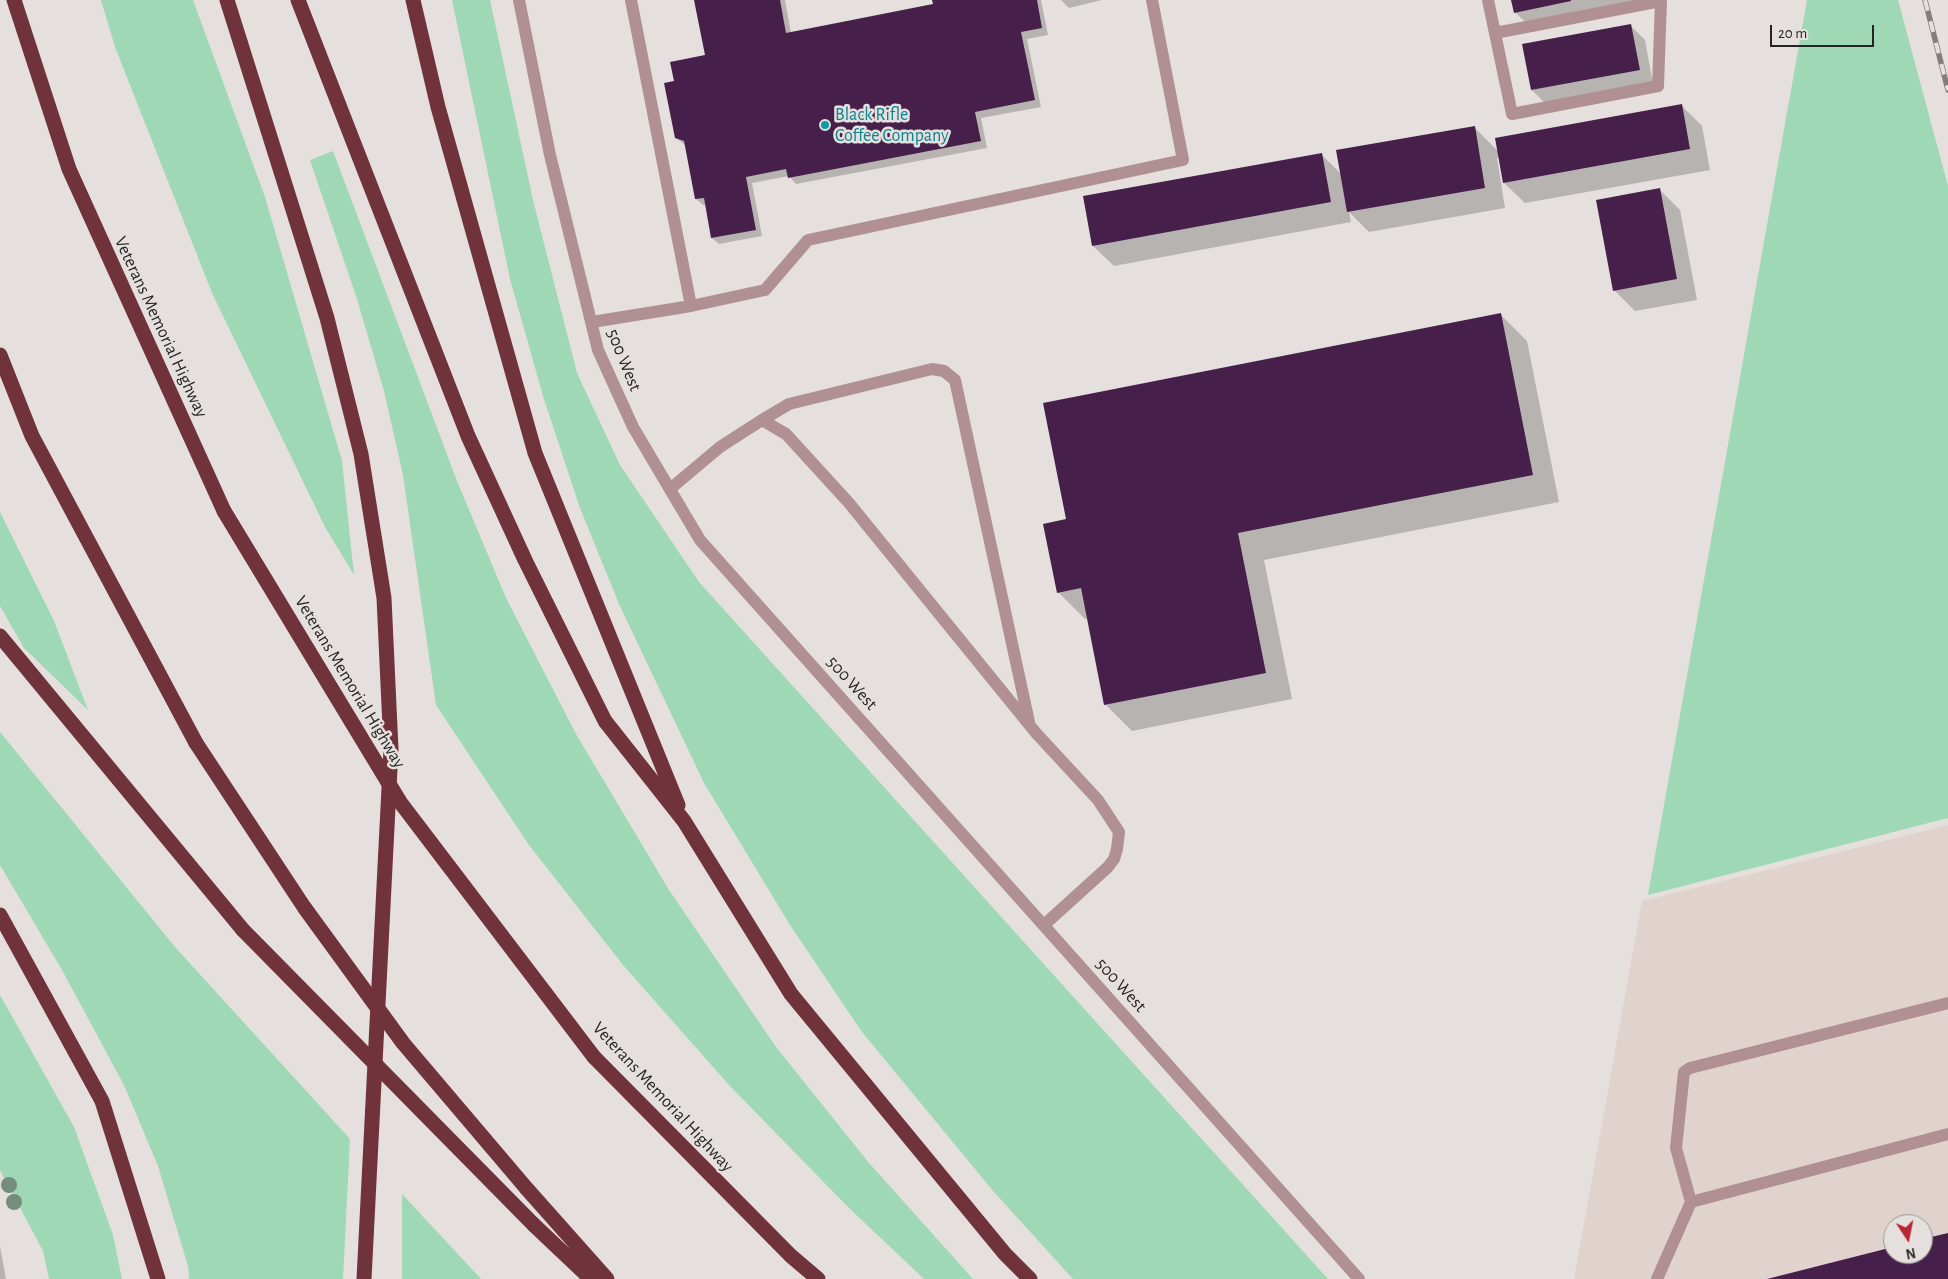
<!DOCTYPE html>
<html>
<head>
<meta charset="utf-8">
<style>
  body { margin:0 }
  #map { position:relative; width:1948px; height:1279px; overflow:hidden; background:#e5e0dd; font-family:"Alegreya Sans",sans-serif }
  canvas { display:block }
  .north { position:absolute; left:1883px; top:1214px; width:50px; height:50px; box-sizing:border-box; background:#e5e0dd; border:1px solid #999593; border-radius:50%; rotate:169deg; font-size:14px; font-weight:700; line-height:20px; text-align:center; color:#272524 }
  .north::after { content:''; display:block; margin:auto; width:18px; height:22px; background:#b82732; clip-path:polygon(50% 0,100% 100%,50% 72%,0 100%) }
  .scale { position:absolute; left:1770px; top:25px; width:104px; height:22px; box-sizing:border-box; border:2px solid #272524; border-top:0; padding-left:6px; font-size:15px; line-height:18px; white-space:nowrap; color:#272524; -webkit-text-stroke:4px #e5e0dd; paint-order:stroke }
</style>
</head>
<body>
<div id="map">
<canvas width="1948" height="1279"></canvas>
<div class="north">N</div>
<div class="scale">20 m</div>
</div>
<script>
const ctx = document.querySelector('canvas').getContext('2d');
ctx.lineJoin = 'round';
function fill(path, color) { ctx.fillStyle = color; ctx.fill(path, 'evenodd'); }
const poly = rows => new Path2D(rows.map(r => 'M' + r).join(''));
function strokePath(path, color, width, dash) { ctx.strokeStyle = color; ctx.lineWidth = width; ctx.lineCap = dash ? 'butt' : 'round'; ctx.setLineDash(dash || []); ctx.stroke(path); }
function drawText(font, color, halo, rows, align = 'center') {
  ctx.font = font + ' "Alegreya Sans",sans-serif'; ctx.lineWidth = 5; ctx.setLineDash([]); ctx.textBaseline = 'middle'; ctx.strokeStyle = halo; ctx.fillStyle = color; for (const [text, x, y, turn = 0] of rows) {
    ctx.save(); ctx.translate(x, y); ctx.rotate((+turn || 0) * Math.PI / 180); ctx.textAlign = isNaN(turn) ? turn : align; if (halo) ctx.strokeText(text, 0, 0); ctx.fillText(text, 0, 0); ctx.restore();
  }
}
const built = poly([
  [1948,825,1948,1279,1574,1279,1642,901],
  [1893,1224,1923,1224,1923,1254,1893,1254]
]);
const green = poly([
  [101,0,193,0,265,197,342,461,354,575,325,527,212,293,115,47],
  [452,0,490,0,533,200,577,373,620,465,699,582,1328,1279,1073,1279,994,1192,862,1032,790,925,704,783,619,604,580,508,543,396,510,279],
  [1807,0,1898,0,1948,186,1948,818,1648,895],
  [333,151,457,481,506,598,576,734,669,890,776,1047,869,1163,973,1279,924,1279,847,1206,729,1085,623,965,529,845,436,705,403,475,384,391,357,299,310,160],
  [0,512,54,621,88,710,24,648,0,606],
  [0,732,175,947,350,1139,343,1279,189,1279,188,1266,158,1166,124,1085,62,970,0,865],
  [0,995,74,1127,113,1235,122,1279,49,1279,43,1251,0,1170],
  [402,1194,481,1279,402,1279]
]);
const shadow = poly([
  [695,0,785,0,791,33,934,5,933,0,1041,0,1048,35,1027,39,1041,107,981,118,987,148,796,184,789,176,752,183,762,236,719,244,712,238,706,205,703,205,696,199,686,146,676,138,675,82,706,56],
  [1061,0,1102,0,1069,8],
  [1512,0,1652,0,1529,26,1515,12],
  [1631,26,1645,40,1653,84,1546,104,1532,90],
  [1682,106,1702,126,1710,170,1525,203,1504,183,1499,157,1497,158,1505,208,1369,232,1349,212,1351,222,1114,266,1093,246,1321,154,1342,175,1475,128,1498,151],
  [1659,189,1680,210,1697,300,1635,311,1614,290],
  [1500,314,1527,341,1559,502,1264,560,1292,699,1132,731,1105,704,1088,618,1085,619,1058,592,1068,520],
  [0,1246,6,1279,0,1279]
]);
const building = poly([
  [694,0,780,0,786,33,933,4,932,0,1037,0,1042,28,1021,32,1035,100,975,112,981,141,788,178,786,169,746,177,756,230,711,238,704,198,695,199,684,141,675,138,664,83,674,81,670,62,705,55],
  [1511,0,1571,0,1571,1,1514,13],
  [1631,24,1640,70,1531,90,1522,44],
  [1682,104,1690,149,1503,183,1495,138],
  [1475,126,1485,188,1347,212,1336,150],
  [1322,153,1331,202,1092,246,1083,196],
  [1660,188,1677,279,1613,291,1596,200],
  [1501,313,1533,475,1238,533,1266,673,1104,705,1081,588,1057,593,1043,524,1066,519,1043,403],
  [1948,1233,1948,1279,1767,1279,1893,1247,1893,1254,1923,1254,1923,1239]
]);
const service = poly([
  [631,0,691,306],
  [1488,0,1512,114,1658,86,1661,0],
  [1495,33,1661,1],
  [592,322,691,306,765,290,808,240,1183,160,1152,0],
  [762,420,789,404,932,369,944,371,955,380,1029,722],
  [670,489,720,447,762,420,786,434,849,503,1036,733,1098,800,1119,832,1117,849,1114,859,1108,867,1044,925],
  [1691,1202,1948,1134],
  [1657,1279,1691,1202,1676,1148,1684,1072,1690,1068,1948,1003]
]);
const minor = poly([
  [519,0,550,155,598,350,633,427,700,540,1359,1279]
]);
const motorway = poly([
  [14,0,69,169,224,511],
  [227,0,327,318,361,454,384,598,391,749,364,1279],
  [298,0,468,436,525,560,605,721,684,821,791,994,1005,1254,1030,1279],
  [413,0,438,107,535,453,678,805],
  [0,355,32,436,196,743],
  [0,636,243,930],
  [0,915,102,1101,158,1279],
  [594,1057,791,1256,818,1279],
  [527,1189,607,1279],
  [534,1225,591,1279]
]);
const rail = poly([
  [1925,0,1948,90]
]);
const motorwayBridge = poly([
  [224,511,400,802,594,1057],
  [196,743,304,907,403,1043,527,1189],
  [243,930,534,1225]
]);
const trees = [
  [9,1185],
  [14,1202]
];
const markers = [
  [825,125,5,"#0f9aa8"]
];
const cultureNames = [
  ["Black Rifle",835,115],
  ["Coffee Company",835,136]
];
const streetNames = [
  ["Veterans Memorial Highway",161,327,65],
  ["500 West",624,360,68],
  ["Veterans Memorial Highway",350,682,59],
  ["500 West",852,683,48],
  ["500 West",1121,985,48],
  ["Veterans Memorial Highway",663,1097,47]
];
fill(built, '#e0d3cd');
fill(green, '#9ed8b4');
fill(shadow, '#0003');
fill(building, '#46204b');
strokePath(service, '#b09092', 12);
strokePath(minor, '#b09092', 12);
strokePath(motorway, '#70333c', 15);
strokePath(rail, '#817e7c', 5.5);
strokePath(rail, '#e5e0dd', 4, [11]);
strokePath(motorwayBridge, '#70333c', 15);
ctx.fillStyle = '#748d7d';
for (const [x, y] of trees) { ctx.beginPath(); ctx.arc(x, y, 8, 0, 2 * Math.PI); ctx.fill(); }
for (const [x, y, r, color] of markers) { const dot = new Path2D(); dot.arc(x, y, r, 0, 2 * Math.PI); ctx.fillStyle = color; ctx.fill(dot); strokePath(dot, '#e5e0dd', 2); }
drawText('18px', '#0d838f', '#e5e0dd', cultureNames, 'left');
drawText('18px', '#272524', '#e5e0dd', streetNames);
</script>
</body>
</html>
